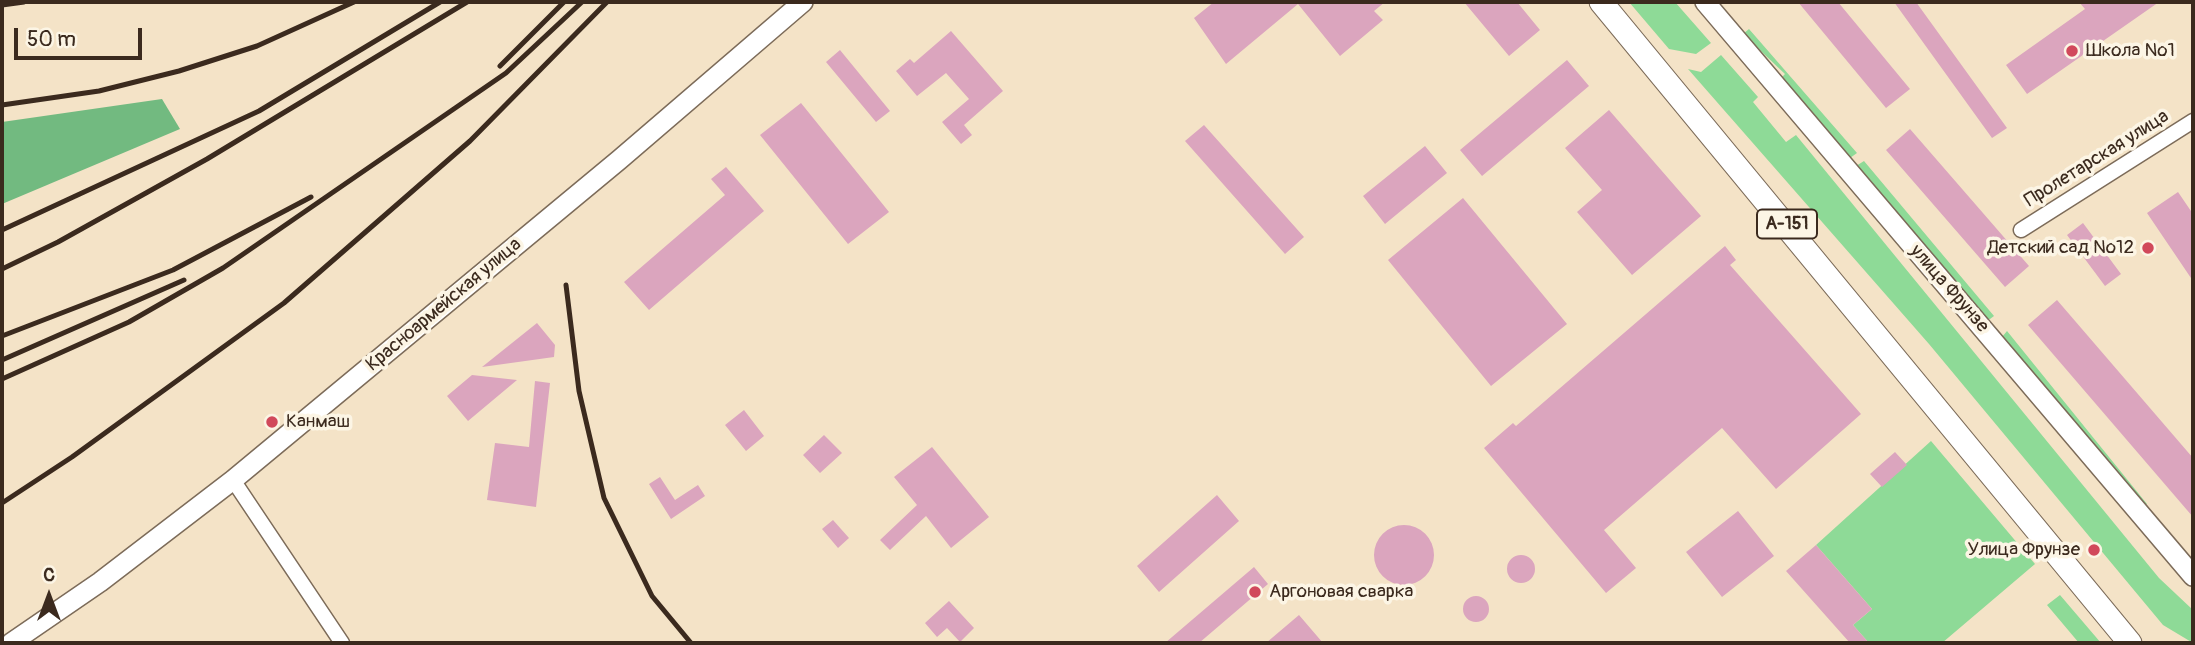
<!DOCTYPE html>
<html>
<head>
<meta charset="utf-8">
<style>
  body { margin:0 }
  #map { position:relative; width:2195px; height:645px; overflow:hidden; background:#f4e3c7; font-family:Pangolin,sans-serif }
  canvas { display:block }
  .frame { position:absolute; inset:0; border:4px solid #3b2a1e; pointer-events:none }
  .north { position:absolute; left:14px; top:561px; width:70px; height:70px; -webkit-text-stroke:5px #fcf5e5; paint-order:stroke; rotate:0deg; font-size:19px; font-weight:700; line-height:28px; text-align:center; color:#3b2a1e }
  .north::after { content:''; display:block; margin:auto; width:24px; height:32px; background:#3b2a1e; clip-path:polygon(50% 0,100% 100%,50% 72%,0 100%) }
  .scale { position:absolute; left:14px; top:28px; width:128px; height:32px; box-sizing:border-box; border:4px solid #3b2a1e; border-top:0; padding-left:9px; font-size:21px; line-height:24px; white-space:nowrap; color:#3b2a1e; -webkit-text-stroke:5px #fcf5e5; paint-order:stroke }
</style>
</head>
<body>
<div id="map">
<canvas width="2195" height="645"></canvas>
<div class="frame"></div>
<div class="north">С</div>
<div class="scale">50 m</div>
</div>
<script>
const ctx = document.querySelector('canvas').getContext('2d');
ctx.lineJoin = 'round';
function fill(path, color) { ctx.fillStyle = color; ctx.fill(path, 'evenodd'); }
const poly = rows => new Path2D(rows.map(r => 'M' + r).join(''));
function strokePath(path, color, width, dash) { ctx.strokeStyle = color; ctx.lineWidth = width; ctx.lineCap = dash ? 'butt' : 'round'; ctx.setLineDash(dash || []); ctx.stroke(path); }
function drawText(font, color, halo, rows, align = 'center') {
  ctx.font = font + ' Pangolin,sans-serif'; ctx.lineWidth = 7; ctx.setLineDash([]); ctx.textBaseline = 'middle'; ctx.strokeStyle = halo; ctx.fillStyle = color; for (const [text, x, y, turn = 0] of rows) {
    ctx.save(); ctx.translate(x, y); ctx.rotate((+turn || 0) * Math.PI / 180); ctx.textAlign = isNaN(turn) ? turn : align; if (halo) ctx.strokeText(text, 0, 0); ctx.fillText(text, 0, 0); ctx.restore();
  }
}
const green = poly([
  [1629,2,1675,2,1711,43,1696,54,1669,49],
  [1749,29,1857,153,1850,158,1782,77,1785,74,1743,34],
  [1721,55,1758,97,1753,102,1786,142,1796,135,2159,578,2193,610,2193,643,2163,625,1929,344,1688,69,1701,72],
  [1864,161,1994,316,1990,319,1985,319,1856,166],
  [2007,331,2147,504,2142,507,2002,337],
  [1931,441,2035,564,1942,643,1869,643,1853,625,1872,609,1816,545],
  [2060,595,2101,643,2079,643,2047,605]
]);
const forest = poly([
  [162,99,180,129,2,204,2,122]
]);
const building = poly([
  [1214,2,1385,2,1374,11,1383,20,1340,56,1298,4,1226,64,1194,18],
  [1464,2,1517,2,1540,30,1509,56],
  [1798,2,1838,2,1910,89,1886,108],
  [1894,2,1916,2,2007,128,1992,138],
  [2079,2,2159,2,2027,94,2006,65,2085,9],
  [951,31,1003,91,964,125,972,135,961,144,942,122,969,99,946,73,917,96,896,71,910,59,914,63],
  [840,50,890,111,876,122,826,62],
  [1567,60,1589,86,1482,176,1460,150],
  [801,103,889,212,848,244,760,135],
  [1609,110,1701,216,1632,275,1577,212,1602,190,1565,148],
  [1204,125,1304,237,1285,254,1185,141],
  [1910,129,2029,266,2005,287,1886,150],
  [1425,146,1447,173,1385,224,1363,196],
  [726,167,764,211,649,310,624,282,725,195,711,179],
  [2178,192,2193,214,2193,281,2147,213],
  [1463,198,1567,324,1491,386,1388,260],
  [2083,223,2121,274,2105,286,2067,235],
  [1725,246,1736,260,1730,265,1861,414,1776,489,1722,428,1604,530,1636,568,1606,593,1484,448,1513,423,1516,426],
  [2057,300,2193,458,2193,517,2028,325],
  [537,323,555,345,554,357,482,367],
  [472,375,517,380,468,421,447,396],
  [535,381,550,383,536,507,487,500,495,443,529,447],
  [744,410,764,436,746,451,725,425],
  [824,435,842,453,820,473,803,455],
  [932,447,989,517,951,548,926,516,890,550,880,540,917,505,894,477],
  [1895,452,1907,465,1882,487,1870,474],
  [660,477,675,500,698,485,705,496,671,519,649,484],
  [1217,495,1239,521,1159,592,1137,566],
  [1738,511,1774,556,1722,597,1686,552],
  [833,520,849,538,838,548,822,529],
  '1374 555a30 30 0 1 1 60 0a30 30 0 1 1-60 0Z',
  [1816,545,1872,609,1853,625,1869,643,1850,643,1786,571],
  '1507 569a14 14 0 1 1 28 0a14 14 0 1 1-28 0Z',
  [1254,567,1268,584,1199,643,1165,643],
  '1463 609a13 13 0 1 1 26 0a13 13 0 1 1-26 0Z',
  [949,601,974,628,960,642,947,628,937,637,925,623],
  [1299,615,1323,643,1266,643]
]);
const minor = poly([
  [2021,230,2193,121],
  [233,480,342,643]
]);
const secondary = poly([
  [1705,2,2193,576],
  [11,643,100,582,233,480,619,160,803,2]
]);
const trunk = poly([
  [1601,2,2130,643]
]);
const rail = poly([
  [2,5,24,2],
  [500,66,564,2],
  [2,105,99,91,179,71,257,46,354,2],
  [2,230,259,111,440,2],
  [2,269,58,242,207,159,467,2],
  [566,285,579,391,604,498,652,596,691,643],
  [2,336,173,270,311,197],
  [2,360,184,280],
  [2,379,129,322,223,268,506,73,582,2],
  [2,503,72,457,284,303,470,141,607,2]
]);
const markers = [
  [2072,51,7,"#d1495b"],
  [2148,248,7,"#d1495b"],
  [272,422,7,"#d1495b"],
  [2094,550,7,"#d1495b"],
  [1255,592,7,"#d1495b"]
];
const shields = [
  [1787,224,60]
];
const shieldNames = [
  ["А-151",1787,224]
];
const poiNames = [
  ["Школа №1",2086,51],
  ["Детский сад №12",2134,248,"right"],
  ["Канмаш",286,422],
  ["Улица Фрунзе",2080,550,"right"],
  ["Аргоновая сварка",1269,592]
];
const streetNames = [
  ["Пролетарская улица",2097,159,-32],
  ["улица Фрунзе",1949,289,49],
  ["Красноармейская улица",444,305,-40]
];
fill(green, '#8eda97');
fill(forest, '#72ba80');
fill(building, '#dba5be');
strokePath(minor, '#7c6b59', 17);
strokePath(secondary, '#7c6b59', 22);
strokePath(trunk, '#7c6b59', 25);
strokePath(minor, '#fff', 14);
strokePath(secondary, '#fff', 19);
strokePath(trunk, '#fff', 23);
strokePath(rail, '#3b2a1e', 5);
for (const [x, y, r, color] of markers) { const dot = new Path2D(); dot.arc(x, y, r, 0, 2 * Math.PI); ctx.fillStyle = color; ctx.fill(dot); strokePath(dot, '#fcf5e5', 2.5); }
for (const [x, y, w] of shields) { const box = new Path2D(); box.roundRect(x - w / 2, y - 14.5, w, 29, 5); ctx.fillStyle = '#fcf5e5'; ctx.fill(box); strokePath(box, '#3b2a1e', 2); }
drawText('bold 18px', '#3b2a1e', null, shieldNames);
drawText('19px', '#3b2a1e', '#fcf5e5', poiNames, 'left');
drawText('19px', '#3b2a1e', '#fcf5e5', streetNames);
</script>
</body>
</html>
